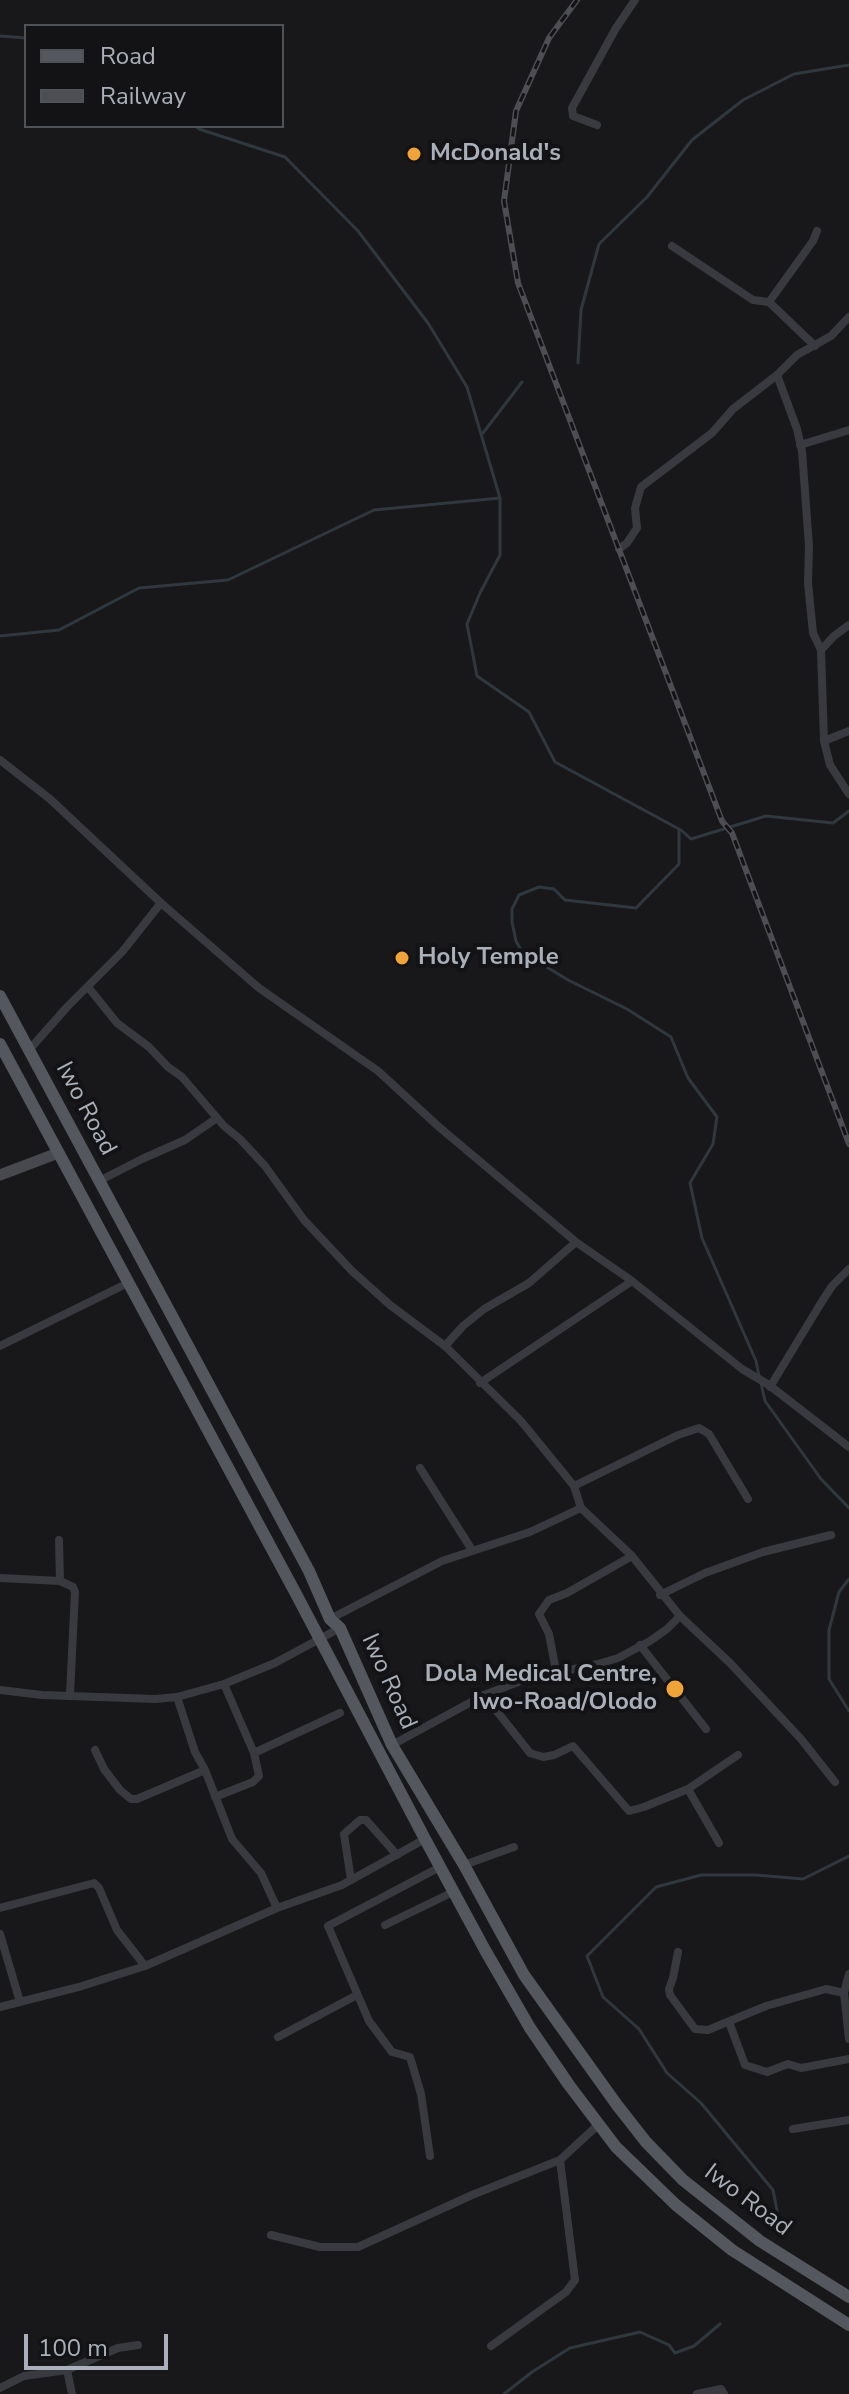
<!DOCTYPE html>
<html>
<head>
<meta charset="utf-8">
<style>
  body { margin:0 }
  #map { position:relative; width:849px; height:2394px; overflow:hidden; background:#18181a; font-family:"Nunito Sans",sans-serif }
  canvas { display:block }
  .legend { position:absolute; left:24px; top:24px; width:260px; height:104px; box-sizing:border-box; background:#131315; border:2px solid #4f5257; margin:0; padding:10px 14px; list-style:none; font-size:24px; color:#aab0b9 }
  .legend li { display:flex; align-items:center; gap:16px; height:40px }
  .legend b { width:40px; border:2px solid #4f5257 }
  .scale { position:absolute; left:24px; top:2334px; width:144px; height:36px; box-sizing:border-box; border:4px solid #aab0b9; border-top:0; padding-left:10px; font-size:24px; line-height:28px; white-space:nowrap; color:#aab0b9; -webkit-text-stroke:6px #131315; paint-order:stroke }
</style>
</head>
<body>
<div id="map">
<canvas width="849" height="2394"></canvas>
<ul class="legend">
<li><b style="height:10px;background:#55575e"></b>Road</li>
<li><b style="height:10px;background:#4c4e54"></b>Railway</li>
</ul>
<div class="scale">100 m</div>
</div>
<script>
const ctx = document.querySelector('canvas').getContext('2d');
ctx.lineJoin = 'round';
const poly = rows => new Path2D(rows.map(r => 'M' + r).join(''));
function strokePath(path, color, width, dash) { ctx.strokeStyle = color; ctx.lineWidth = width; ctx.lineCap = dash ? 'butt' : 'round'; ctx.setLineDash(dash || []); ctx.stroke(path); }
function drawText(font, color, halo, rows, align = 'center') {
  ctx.font = font + ' "Nunito Sans",sans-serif'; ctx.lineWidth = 8; ctx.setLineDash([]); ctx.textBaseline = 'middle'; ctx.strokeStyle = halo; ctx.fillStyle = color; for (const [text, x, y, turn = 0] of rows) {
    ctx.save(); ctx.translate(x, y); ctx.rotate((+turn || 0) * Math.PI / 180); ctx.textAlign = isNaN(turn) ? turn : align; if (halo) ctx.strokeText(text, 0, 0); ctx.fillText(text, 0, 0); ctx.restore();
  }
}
const stream = poly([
  [0,36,26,38],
  [196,126,199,129,285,157,358,231,428,323,467,387,500,498,500,555,480,593,467,624,477,676,529,712,555,762,679,829,679,864,636,908,565,900,554,889,539,887,519,895,512,909,512,922,516,941,522,952,568,980,627,1009,671,1037,688,1078,717,1117,713,1144,690,1183,702,1238,756,1361,759,1376],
  [578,363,581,310,599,244,647,197,692,140,743,100,794,74,849,65],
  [483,433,522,382],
  [0,636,59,630,139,588,228,580,374,510,500,498],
  [681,830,691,839,766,816,833,823,849,811],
  [761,1383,765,1401,821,1479,849,1508],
  [849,1579,839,1592,829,1630,829,1679,849,1711],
  [782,2236,773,2190,701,2103,667,2073,639,2029,603,1997,587,1956,656,1887,701,1875,756,1875,803,1879,849,1856],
  [504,2394,532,2372,570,2348,640,2332,669,2345,675,2353,694,2346,720,2324]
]);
const street = poly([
  [597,125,573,116,572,108,616,28,635,0],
  [672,246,753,300,769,302,815,346],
  [769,302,813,241,817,231],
  [777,375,797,429,802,451,809,546,808,583,813,633,821,650,824,741,830,765,849,794],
  [800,445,849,430],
  [619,549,627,543,637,528,635,508,641,487,712,433,733,409,777,375,797,355,831,336,849,317],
  [821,650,834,636,849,625],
  [824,741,849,731],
  [0,760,50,799,161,903],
  [88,987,117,1023,149,1047,168,1067,182,1077,224,1126,240,1139,265,1166,304,1220,352,1271,390,1305,445,1346,521,1421,574,1486,581,1508,632,1556,680,1616,730,1663,801,1739,835,1782],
  [29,1050,67,1007,122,952,161,903,259,988,378,1071,439,1127,576,1242,632,1281,742,1369,769,1385,849,1447],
  [99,1181,142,1159,185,1140,217,1118],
  [0,1346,128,1283],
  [445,1346,463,1326,484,1309,529,1283,576,1242],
  [480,1383,632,1281],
  [770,1387,821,1303,832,1286,849,1269],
  [420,1468,472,1550],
  [574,1486,678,1435,699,1428,709,1434,748,1499],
  [59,1540,60,1581,73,1587,75,1592,70,1694],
  [0,1578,60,1581],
  [660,1595,705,1573,763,1552,831,1535],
  [330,1619,442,1561,530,1532,581,1508],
  [640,1645,706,1729],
  [556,1671,549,1634,539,1614,549,1600,567,1593,632,1556],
  [0,1690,42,1695,155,1699,177,1697,224,1684,275,1663,340,1628],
  [484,1695,530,1753,543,1757,554,1755,573,1746,629,1811,644,1807,688,1789,738,1755],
  [177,1697,195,1752,205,1770,232,1839,261,1873,277,1908],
  [392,1745,484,1695,526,1679,598,1664,618,1658,650,1641,667,1629,680,1616],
  [95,1750,104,1769,120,1790,131,1799,137,1799,205,1770],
  [254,1753,340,1713],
  [688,1789,719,1843],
  [215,1797,253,1782,259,1776,254,1753,224,1684],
  [464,1865,514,1847],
  [351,1880,344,1834,360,1820,366,1820,397,1855],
  [0,1908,94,1883,99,1888,117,1930,145,1966],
  [385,1925,453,1892],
  [0,1934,20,2002],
  [678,1952,673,1978,669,1989,670,1995,695,2029,708,2030,766,2006,826,1989,844,1993],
  [849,1974,844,1993,849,2039],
  [0,2007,82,1986,145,1966,277,1908,342,1885,425,1839],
  [729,2022,745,2065,767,2072,788,2064,801,2068,849,2059],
  [278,2037,357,1995],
  [793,2129,849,2120],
  [430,2156,421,2094,410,2057,392,2052,369,2021,328,1926,440,1867],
  [271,2235,320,2247,358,2247,472,2195,560,2160,599,2124],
  [491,2346,566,2292,575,2280,560,2160],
  [67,2370,72,2394],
  [0,2388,24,2376,67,2370,118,2348,138,2345],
  [697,2394,721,2389,724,2394]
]);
const secondary = poly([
  [0,1175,58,1153]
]);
const primary = poly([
  [0,996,309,1571,330,1619,340,1628,392,1745,464,1865,524,1975,617,2105,646,2142,683,2180,760,2241,849,2297],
  [0,1044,295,1592,425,1839,485,1950,530,2028,569,2085,616,2147,676,2205,732,2250,849,2325]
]);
const rail = poly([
  [577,0,549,38,516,111,504,201,518,283,722,821,732,833,849,1144]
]);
const markers = [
  [414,154,8,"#efa43a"],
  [402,958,8,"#efa43a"],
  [675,1689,10,"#efa43a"]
];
const poiNames = [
  ["McDonald's",430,154],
  ["Holy Temple",418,958],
  ["Dola Medical Centre,",657,1675,"right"],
  ["Iwo-Road/Olodo",657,1703,"right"]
];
const streetNames = [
  ["Iwo Road",85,1109,62],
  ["Iwo Road",388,1682,66],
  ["Iwo Road",747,2201,37]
];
strokePath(stream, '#2e383e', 3);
strokePath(street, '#393a3f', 8);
strokePath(secondary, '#47494f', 11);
strokePath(primary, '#55575e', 12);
strokePath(rail, '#4c4e54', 6);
strokePath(rail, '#131315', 3, [9]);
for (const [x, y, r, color] of markers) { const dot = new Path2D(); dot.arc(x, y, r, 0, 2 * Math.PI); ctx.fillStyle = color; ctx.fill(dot); strokePath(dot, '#131315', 3); }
drawText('bold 24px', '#aab0b9', '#131315', poiNames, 'left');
drawText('24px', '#aab0b9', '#131315', streetNames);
</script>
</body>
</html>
